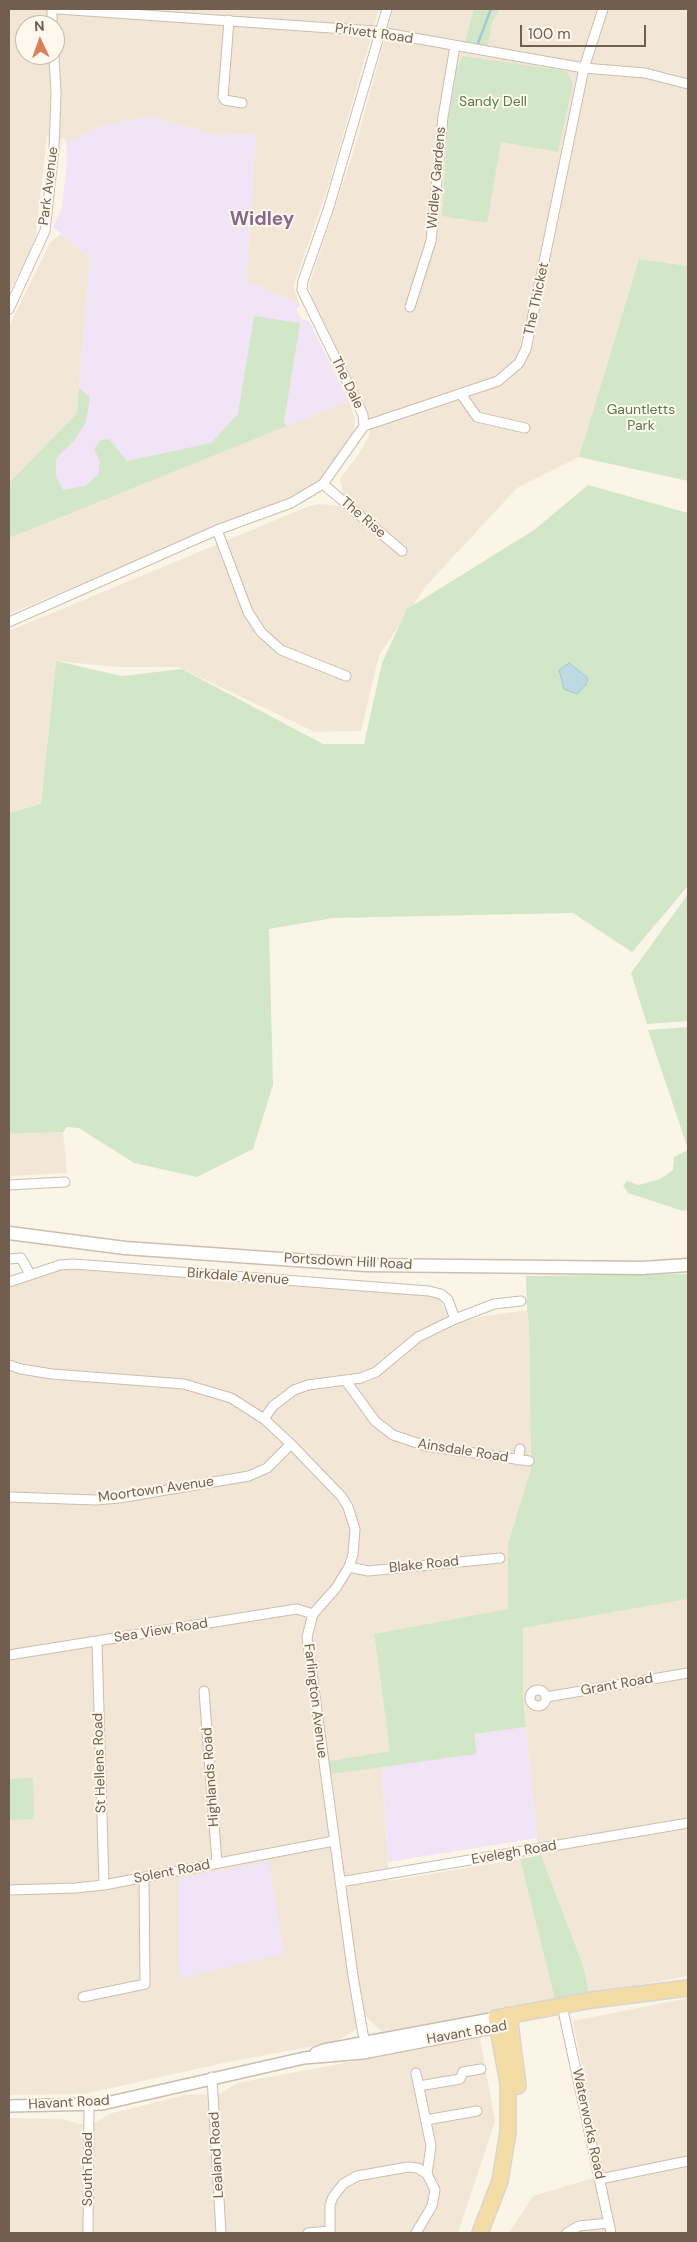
<!DOCTYPE html>
<html>
<head>
<meta charset="utf-8">
<style>
  body { margin:0 }
  #map { position:relative; width:697px; height:2242px; overflow:hidden; background:#fbf5e7; font-family:"DM Sans",sans-serif }
  canvas { display:block }
  .frame { position:absolute; inset:0; border:10px solid #725e4e; pointer-events:none }
  .north { position:absolute; left:15px; top:15px; width:50px; height:50px; box-sizing:border-box; background:#fef8ed; border:1px solid #c6baad; border-radius:50%; rotate:357deg; font-size:14px; font-weight:700; line-height:20px; text-align:center; color:#725e4e }
  .north::after { content:''; display:block; margin:auto; width:18px; height:22px; background:#da7e57; clip-path:polygon(50% 0,100% 100%,50% 72%,0 100%) }
  .scale { position:absolute; left:520px; top:25px; width:126px; height:22px; box-sizing:border-box; border:2px solid #725e4e; border-top:0; padding-left:6px; font-size:15px; line-height:18px; white-space:nowrap; color:#725e4e; -webkit-text-stroke:4px #fef8ed; paint-order:stroke }
</style>
</head>
<body>
<div id="map">
<canvas width="697" height="2242"></canvas>
<div class="frame"></div>
<div class="north">N</div>
<div class="scale">100 m</div>
</div>
<script>
const ctx = document.querySelector('canvas').getContext('2d');
ctx.lineJoin = 'round';
function fill(path, color) { ctx.fillStyle = color; ctx.fill(path, 'evenodd'); }
const poly = rows => new Path2D(rows.map(r => 'M' + r).join(''));
function strokePath(path, color, width, dash) { ctx.strokeStyle = color; ctx.lineWidth = width; ctx.lineCap = dash ? 'butt' : 'round'; ctx.setLineDash(dash || []); ctx.stroke(path); }
function drawText(font, color, halo, rows, align = 'center') {
  ctx.font = font + ' "DM Sans",sans-serif'; ctx.lineWidth = 4; ctx.setLineDash([]); ctx.textBaseline = 'middle'; ctx.strokeStyle = halo; ctx.fillStyle = color; for (const [text, x, y, turn = 0] of rows) {
    ctx.save(); ctx.translate(x, y); ctx.rotate((+turn || 0) * Math.PI / 180); ctx.textAlign = isNaN(turn) ? turn : align; if (halo) ctx.strokeText(text, 0, 0); ctx.fillText(text, 0, 0); ctx.restore();
  }
}
const residential = poly([
  [9,9,379,9,330,181,295,282,294,289,300,305,246,281,256,134,215,135,153,117,103,125,73,141,47,136,36,235,32,248,9,293],
  [25,25,55,25,55,55,25,55],
  [393,9,688,9,688,266,639,259,579,457,517,488,427,585,379,655,361,731,315,732,178,667,117,667,56,661,41,804,9,813,9,631,307,507,319,504,340,506,344,497,340,479,358,455,370,434,367,411,312,298,309,285,355,147],
  [61,234,90,258,77,413,9,483,9,326,50,243],
  [349,401,355,419,353,435,322,478,315,485,303,492,9,614,9,538],
  [63,1132,67,1173,9,1176,9,1134],
  [66,1269,431,1294,438,1297,454,1325,479,1317,527,1310,529,1325,531,1469,508,1543,508,1610,374,1634,390,1751,330,1761,331,1774,382,1766,389,1881,520,1859,555,2000,382,2032,365,2016,356,2017,357,2029,335,2042,223,2063,84,2094,9,2095,9,1288,49,1272],
  [688,1599,688,1976,589,1994,584,1968,541,1855,537,1838,523,1696,522,1628],
  [688,1998,688,2233,614,2233,573,2021],
  [480,2038,495,2121,458,2233,9,2233,9,2118,61,2119,80,2124,94,2123,112,2113,185,2095,220,2094,237,2083],
  [597,2177,605,2233,509,2233,533,2196]
]);
const education = poly([
  [153,117,215,135,256,134,246,281,300,305,296,309,302,319,309,321,349,401,9,538,9,483,77,413,90,258,53,227,62,208,67,161,66,139,73,141,103,125],
  [526,1727,537,1838,388,1862,382,1766,476,1754,473,1734],
  [269,1861,284,1954,181,1978,178,1959,178,1879,255,1864,259,1866,261,1862]
]);
const green = poly([
  [474,9,500,9,492,23,487,48,464,46],
  [463,56,566,71,573,83,558,152,501,142,487,223,442,216,448,124,457,68],
  [639,259,688,266,688,481,579,457],
  [254,316,300,323,284,422,287,426,9,538,9,483,77,413,79,388,90,397,86,422,74,441,56,458,56,476,63,490,85,486,98,475,100,461,94,449,101,440,109,439,127,461,211,443,238,414],
  [588,485,688,513,688,886,632,952,573,913,333,918,269,929,273,1085,253,1149,197,1177,134,1163,79,1128,67,1127,63,1132,9,1134,9,813,41,804,56,661,122,676,182,669,323,744,364,744,382,663,407,609,534,530],
  [688,894,688,1021,647,1024,631,973],
  [688,1027,688,1149,648,1030],
  [688,1150,688,1209,683,1211,628,1193,623,1186,627,1181,639,1185,660,1179,673,1170,674,1157],
  [688,1274,688,1599,523,1628,523,1696,526,1727,474,1734,477,1754,331,1774,329,1761,390,1751,374,1634,508,1609,508,1543,531,1469,529,1325,527,1310,526,1276],
  [33,1778,34,1819,9,1820,9,1779],
  [541,1855,584,1968,589,1994,555,2000,520,1859]
]);
const water = poly([
  [569,663,588,678,586,685,577,694,564,689,559,670,569,663]
]);
const stream = poly([
  [478,43,491,9]
]);
const minor = poly([
  [52,9,52,25],
  [58,9,374,31,584,68,645,73,688,84],
  [229,20,223,97,225,100,242,103],
  [410,307,431,241,443,117,455,46],
  [9,309,45,231,54,149,56,94,54,55],
  [461,394,477,417,525,428],
  [364,426,498,381,519,363,526,349,584,68,603,9],
  [323,484,402,551],
  [217,530,248,612,261,632,281,650,346,676],
  [9,622,217,530,291,503,323,484,364,426,363,415,355,398,302,290,303,281,329,207,387,9],
  [9,1185,65,1182],
  [9,1259,21,1258,30,1274],
  [9,1282,60,1265,74,1264,429,1291,441,1294,448,1300,455,1319],
  [9,1365,21,1369,52,1374,184,1384,231,1398,264,1419,291,1444,342,1497,348,1507,355,1529,353,1554,349,1567,336,1588,313,1614,307,1637,353,1976,363,2034,368,2047],
  [346,1381,375,1421,393,1435,426,1446,529,1461],
  [264,1419,273,1406,294,1390,308,1385,361,1378,376,1372,418,1337,455,1319,494,1304,521,1301],
  [518,1460,520,1449],
  [9,1497,96,1500,119,1498,249,1476,267,1468,291,1444],
  [349,1567,368,1571,500,1558],
  [97,1642,104,1885],
  [9,1655,290,1610,297,1609,313,1614],
  '530 1698a8 8 0 1 1 16 0a8 8 0 1 1-16 0Z',
  [204,1691,217,1863],
  [546,1697,688,1673],
  [340,1882,688,1823],
  [9,1890,75,1888,104,1885,334,1841],
  [83,1997,145,1984,144,1878],
  [564,2015,611,2233],
  [416,2073,431,2146,427,2174],
  [212,2077,221,2233],
  [419,2086,460,2079,463,2072,481,2069],
  [426,2120,477,2111],
  [600,2179,688,2161],
  [88,2233,89,2105],
  [308,2233,329,2231],
  [330,2233,330,2205,333,2197,343,2184,357,2176,408,2167,418,2168,427,2174,435,2190,432,2206,416,2233],
  [567,2233,579,2226,609,2223]
]);
const tertiary = poly([
  [316,2053,324,2050,496,2018],
  [9,2106,102,2104,304,2058,363,2053,498,2027]
]);
const secondary = poly([
  [9,1233,125,1248,366,1265,642,1268,688,1265]
]);
const primary = poly([
  [509,2015,518,2086],
  [480,2233,500,2181,508,2132,508,2083,496,2018,592,2000,688,1988]
]);
const streetNames = [
  ["Privett Road",374,34,8],
  ["Widley Gardens",437,178,-85],
  ["Park Avenue",49,186,-83],
  ["The Thicket",537,299,-78],
  ["The Dale",347,383,64],
  ["The Rise",363,518,41],
  ["Portsdown Hill Road",348,1262,3],
  ["Birkdale Avenue",238,1277,4],
  ["Ainsdale Road",463,1451,9],
  ["Moortown Avenue",156,1490,-8],
  ["Blake Road",424,1565,-6],
  ["Sea View Road",161,1631,-9],
  ["Grant Road",617,1685,-10],
  ["Farlington Avenue",315,1701,83],
  ["St Hellens Road",100,1763,-92],
  ["Highlands Road",211,1777,-94],
  ["Evelegh Road",514,1853,-10],
  ["Solent Road",172,1872,-11],
  ["Havant Road",467,2033,-10],
  ["Havant Road",69,2103,-3],
  ["Waterworks Road",588,2124,78],
  ["Lealand Road",217,2155,-93],
  ["South Road",88,2169,-90]
];
const parkNames = [
  ["Sandy Dell",493,102],
  ["Gauntletts",641,410],
  ["Park",641,426]
];
const districtNames = [
  ["Widley",262,220]
];
fill(residential, '#f2e7d6');
fill(education, '#f2e4f7');
fill(green, '#d1e7c7');
fill(water, '#bddae3');
strokePath(water, '#a4c9d4', 1);
strokePath(stream, '#a4c9d4', 2.5);
strokePath(minor, '#ccbdae', 11);
strokePath(tertiary, '#ccbdae', 14);
strokePath(secondary, '#cebeac', 15);
strokePath(primary, '#dad5d1', 18);
strokePath(minor, '#fff', 9);
strokePath(tertiary, '#fff', 11);
strokePath(secondary, '#fff', 12);
strokePath(primary, '#f4dda5', 15);
drawText('14px', '#725e4e', '#fef8ed', streetNames);
drawText('14px', '#547d49', '#fef8ed', parkNames);
drawText('bold 19px', '#84668e', '#fef8ed', districtNames);
</script>
</body>
</html>
